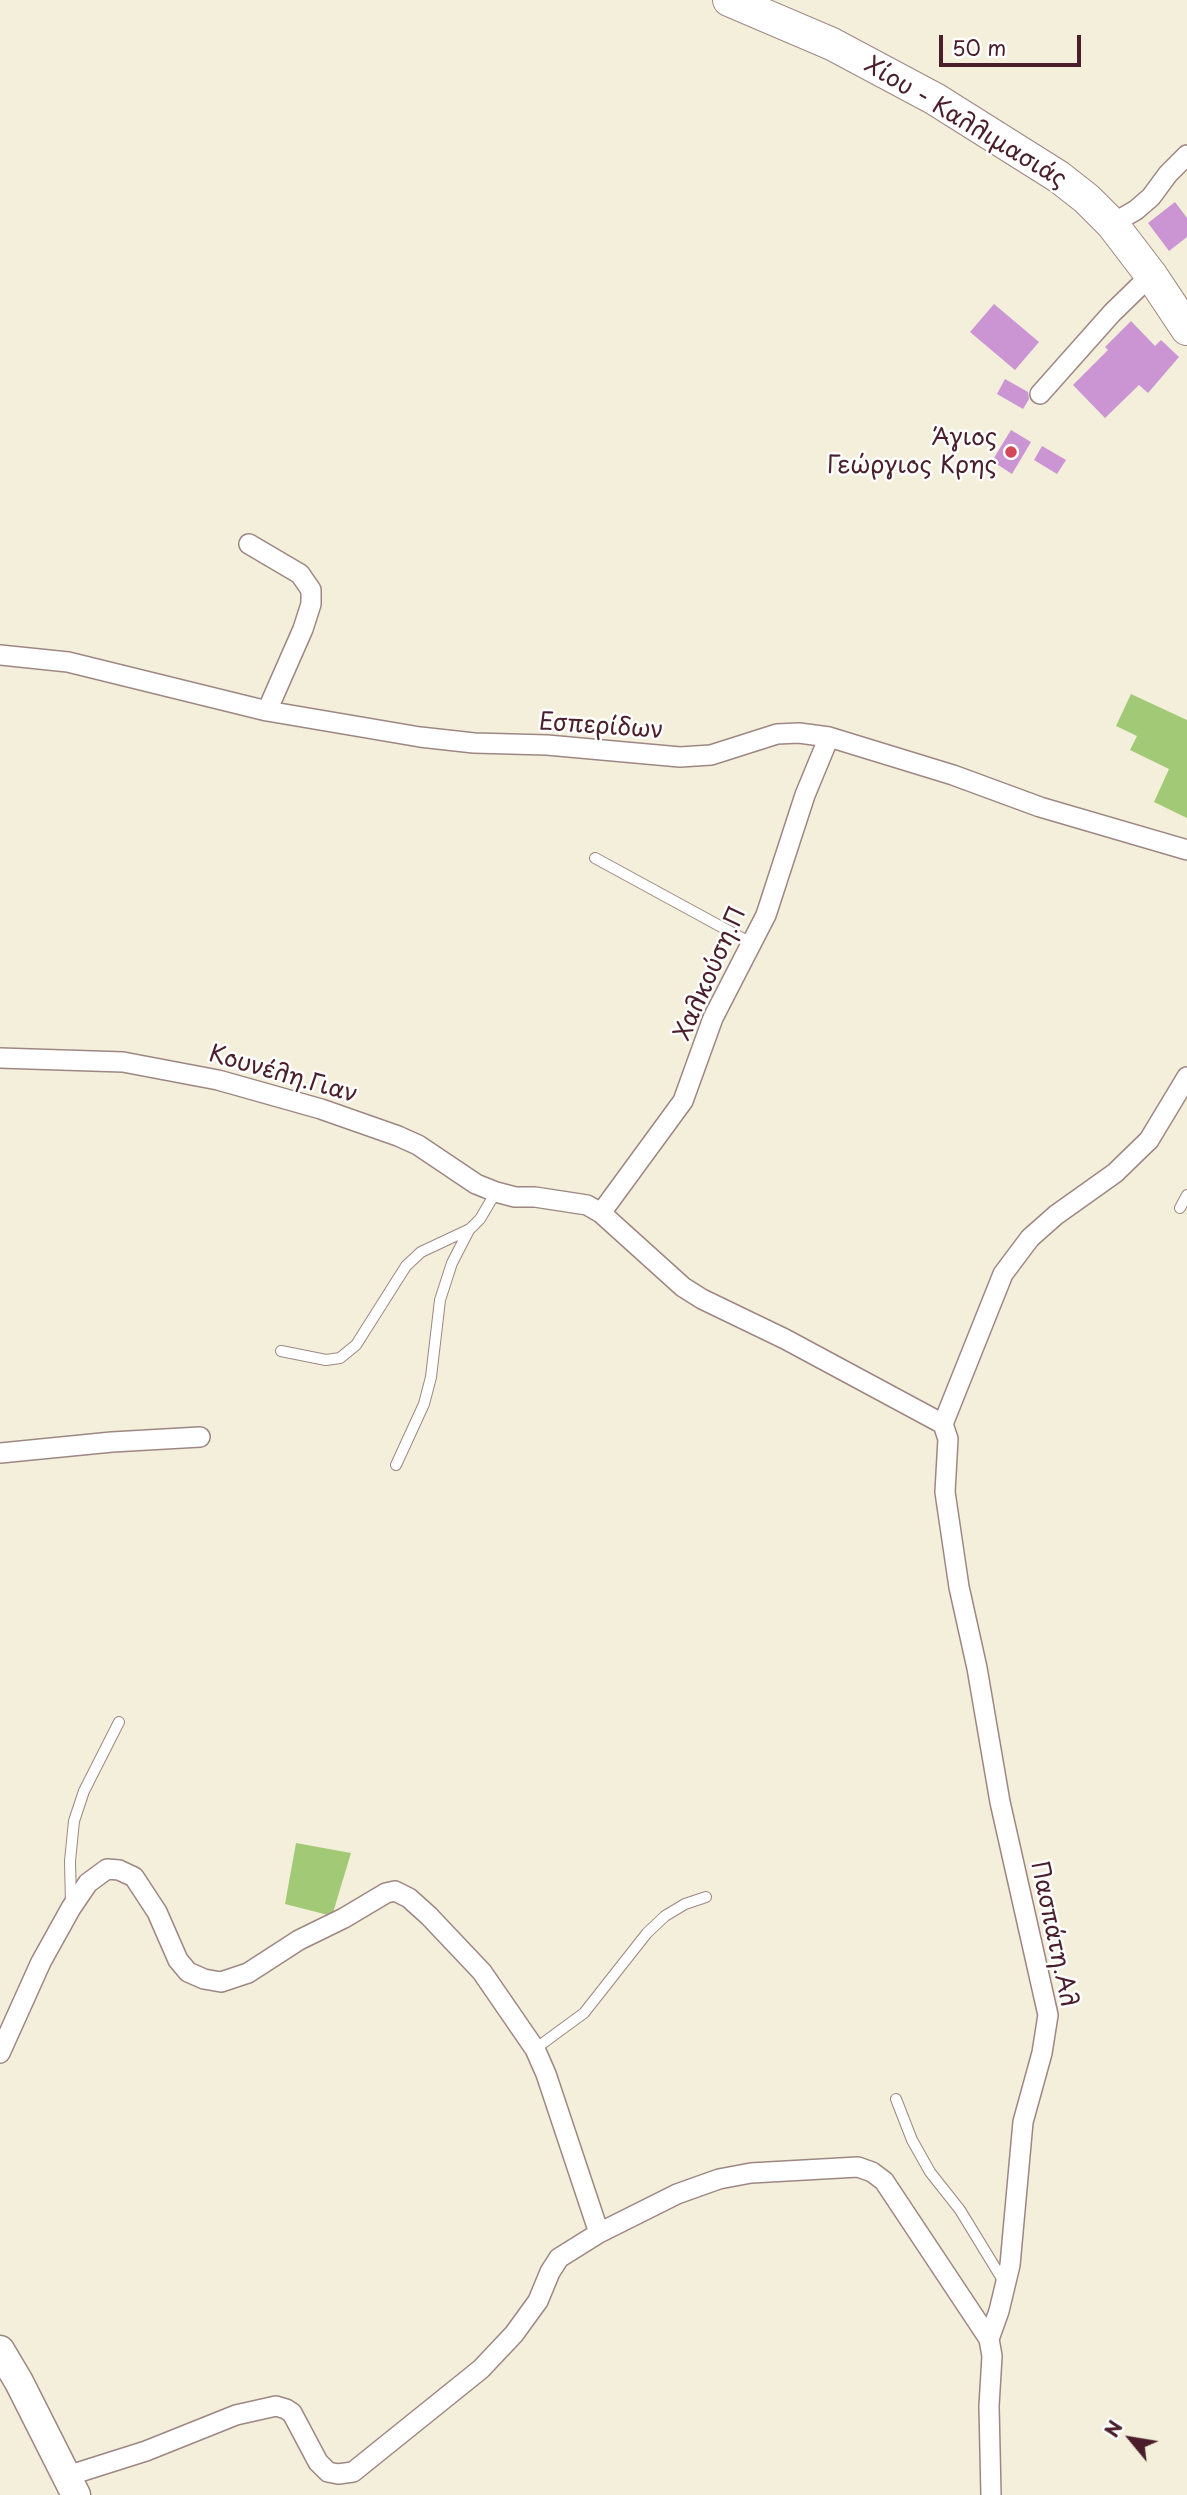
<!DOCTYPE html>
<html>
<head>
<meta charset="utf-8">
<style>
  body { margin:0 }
  #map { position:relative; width:1187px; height:2495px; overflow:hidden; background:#f3efdb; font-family:"Playpen Sans",sans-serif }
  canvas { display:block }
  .north { position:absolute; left:1096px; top:2404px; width:70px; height:70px; -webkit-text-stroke:5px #fff; paint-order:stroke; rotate:300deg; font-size:19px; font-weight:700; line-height:28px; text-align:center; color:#4a1f2b }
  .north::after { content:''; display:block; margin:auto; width:24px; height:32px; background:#4a1f2b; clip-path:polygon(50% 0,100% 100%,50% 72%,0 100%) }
  .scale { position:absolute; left:939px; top:35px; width:142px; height:32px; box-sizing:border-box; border:4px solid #4a1f2b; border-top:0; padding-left:9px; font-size:21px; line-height:24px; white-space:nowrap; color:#4a1f2b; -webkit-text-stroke:5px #fff; paint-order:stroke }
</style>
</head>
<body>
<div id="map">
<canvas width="1187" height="2495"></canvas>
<div class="north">N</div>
<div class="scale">50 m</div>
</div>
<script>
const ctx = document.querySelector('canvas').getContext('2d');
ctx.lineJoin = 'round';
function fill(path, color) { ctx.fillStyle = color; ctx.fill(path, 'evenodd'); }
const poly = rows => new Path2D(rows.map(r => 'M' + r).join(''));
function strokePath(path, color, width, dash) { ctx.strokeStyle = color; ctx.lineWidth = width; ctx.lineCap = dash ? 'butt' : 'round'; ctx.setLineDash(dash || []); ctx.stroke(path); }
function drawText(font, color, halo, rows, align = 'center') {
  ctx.font = font + ' "Playpen Sans",sans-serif'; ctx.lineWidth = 5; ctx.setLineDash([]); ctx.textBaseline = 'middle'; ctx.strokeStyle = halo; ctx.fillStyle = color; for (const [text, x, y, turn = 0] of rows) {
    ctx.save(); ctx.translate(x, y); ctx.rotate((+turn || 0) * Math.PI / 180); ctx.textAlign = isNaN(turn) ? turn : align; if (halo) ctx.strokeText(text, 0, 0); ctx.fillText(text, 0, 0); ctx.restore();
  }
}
const green = poly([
  [1131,694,1187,720,1187,818,1154,802,1169,769,1130,750,1137,736,1116,726],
  [296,1843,351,1853,332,1916,285,1904]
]);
const building = poly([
  [1175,202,1187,218,1187,237,1169,251,1148,223],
  [994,304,1039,342,1015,370,970,332],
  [1131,321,1155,346,1161,340,1179,357,1148,393,1139,385,1105,418,1073,385,1108,350,1105,347],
  [1005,379,1028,392,1029,399,1023,409,997,394],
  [1011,430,1031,442,1012,474,992,461],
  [1042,446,1066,460,1057,474,1034,460]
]);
const lane = poly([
  [595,858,751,943],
  [1180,1208,1187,1195],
  [281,1351,326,1360,340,1358,356,1345,406,1266,421,1252,470,1229,480,1219,496,1192],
  [396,1465,424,1404,431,1377,440,1300,452,1263,469,1230],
  [71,1904,70,1861,74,1821,84,1791,119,1722],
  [535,2049,584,2013,647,1933,665,1916,685,1904,706,1897],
  [896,2099,912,2140,930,2172,960,2210,1004,2282]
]);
const street = poly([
  [1112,224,1136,210,1151,197,1168,174,1187,155],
  [1040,394,1112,313,1151,275],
  [249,544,300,574,311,590,311,604,303,629,267,711],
  [0,655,68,662,267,711,420,737,474,743,547,745,680,757,711,755,777,734,799,733,829,737,953,775,1040,807,1187,850],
  [0,1058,123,1062,218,1080,321,1109,398,1136,418,1145,476,1184,496,1192,515,1197,535,1197,587,1205,601,1213,683,1287,702,1299,785,1339,943,1424,948,1439,945,1492,959,1587,977,1668,1000,1802,1048,2015,1042,2053,1023,2122,1010,2265,999,2311,989,2339,992,2356,989,2406,991,2495],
  [601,1213,683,1101,713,1018,766,915,805,795,829,737],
  [943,1424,1003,1274,1030,1238,1056,1215,1115,1173,1149,1140,1187,1077],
  [0,1453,112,1442,200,1437],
  [0,2053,41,1962,71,1908,88,1883,107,1869,119,1870,134,1877,157,1912,178,1960,188,1972,204,1979,221,1982,248,1973,299,1940,344,1918,386,1893,395,1891,409,1898,429,1916,482,1972,535,2049,546,2074,599,2233,677,2194,719,2179,751,2173,858,2167,872,2172,884,2181,989,2339],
  [67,2476,146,2451,236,2415,276,2406,286,2409,292,2413,318,2462,328,2472,338,2474,353,2472,481,2369,514,2334,538,2301,550,2272,559,2258,599,2233]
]);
const secondary = poly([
  [0,2350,19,2382,76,2495]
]);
const primary = poly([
  [729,0,832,44,935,99,1059,177,1087,199,1112,224,1151,275,1187,329]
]);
const markers = [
  [1011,452,7,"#d1495b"]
];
const streetNames = [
  ["Χίου - Καλλιμασιάς",965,123,31],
  ["Εσπερίδων",601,727,4],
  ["Χαλκούση.Π",711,974,-66],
  ["Κουνέλη.Γιαν",283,1075,16],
  ["Πασπάτη.Αλ",1053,1934,78]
];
const poiNames = [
  ["Άγιος",997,438],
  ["Γεώργιος Κρης",997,466]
];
fill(green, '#a2ca76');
fill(building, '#cb95d4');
strokePath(lane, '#9e8783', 12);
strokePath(street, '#9e8783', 22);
strokePath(secondary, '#9e8783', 31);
strokePath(primary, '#9e8783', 34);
strokePath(lane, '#fff', 10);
strokePath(street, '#fff', 19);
strokePath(secondary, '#fff', 28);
strokePath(primary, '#fff', 32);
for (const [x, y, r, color] of markers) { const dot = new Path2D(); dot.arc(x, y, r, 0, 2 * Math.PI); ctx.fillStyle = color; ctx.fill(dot); strokePath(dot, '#fff', 2.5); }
drawText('24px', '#4a1f2b', '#fff', streetNames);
drawText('24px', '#4a1f2b', '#fff', poiNames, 'right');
</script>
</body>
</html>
